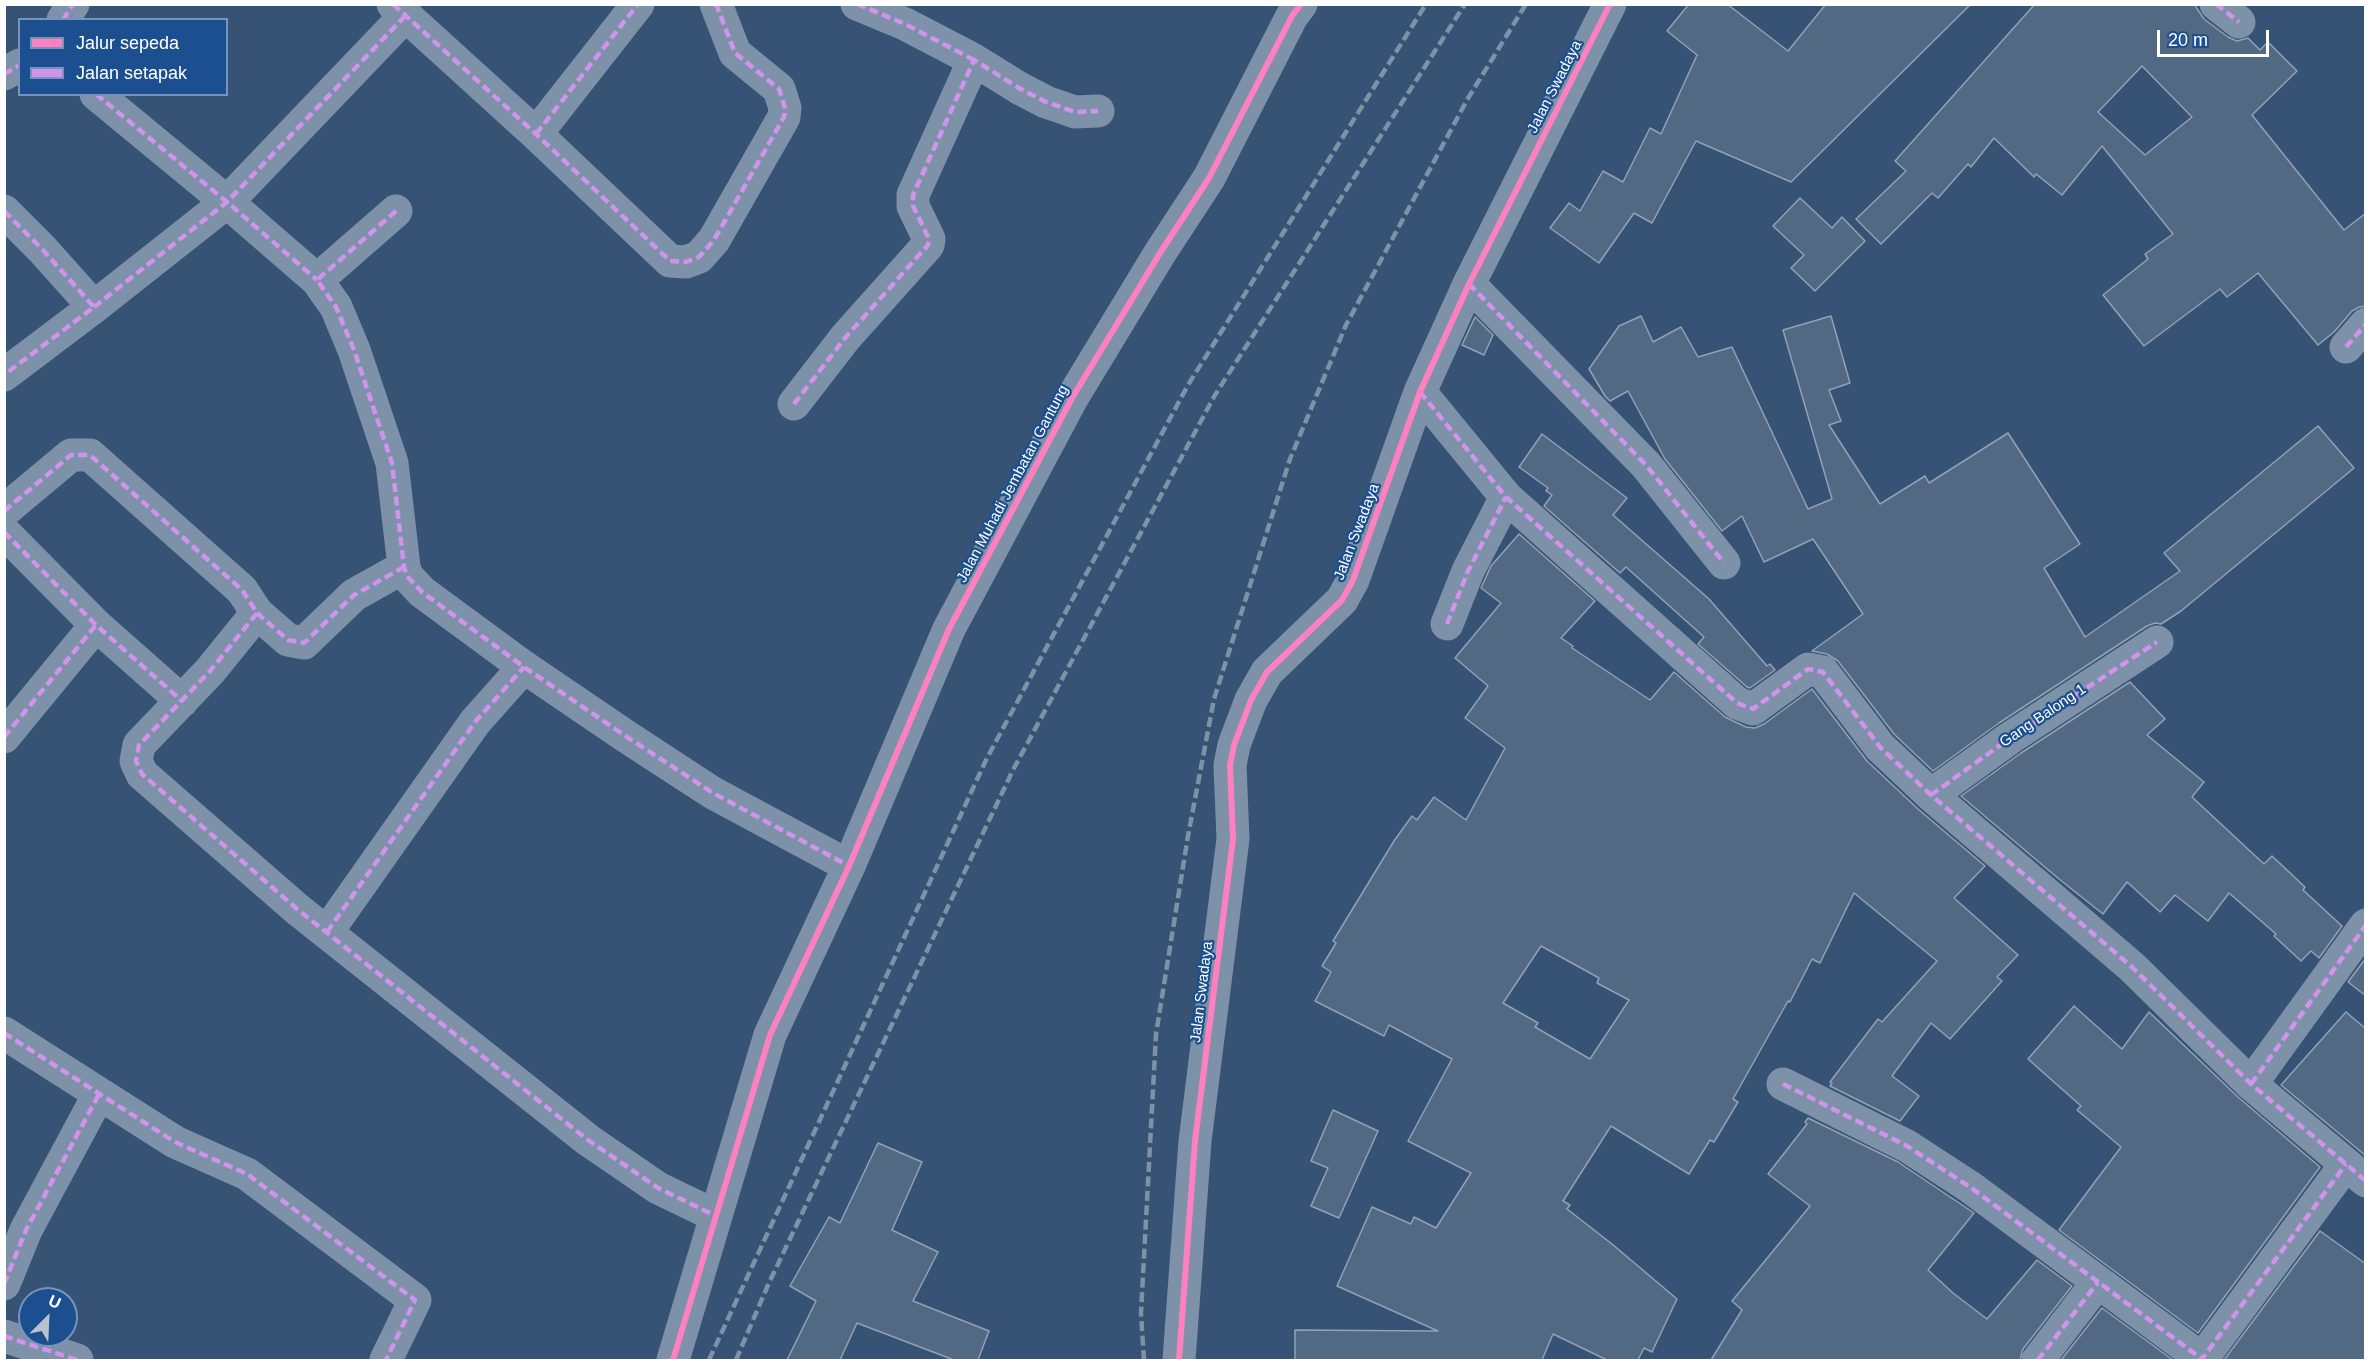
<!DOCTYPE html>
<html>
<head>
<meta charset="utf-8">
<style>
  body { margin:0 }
  #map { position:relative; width:2370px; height:1365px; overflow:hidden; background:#365274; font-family:Helvetica,sans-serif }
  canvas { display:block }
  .frame { position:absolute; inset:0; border:6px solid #fff; pointer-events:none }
  .legend { position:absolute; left:18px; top:18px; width:210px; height:78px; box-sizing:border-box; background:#1b4f8f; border:2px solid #7695bc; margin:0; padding:8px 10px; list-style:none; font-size:18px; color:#fff }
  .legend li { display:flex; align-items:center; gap:12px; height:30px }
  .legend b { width:30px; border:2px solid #7695bc }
  .north { position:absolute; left:18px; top:1287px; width:60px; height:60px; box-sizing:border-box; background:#1b4f8f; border:2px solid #7695bc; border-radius:50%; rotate:24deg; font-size:16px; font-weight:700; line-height:24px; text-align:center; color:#fff }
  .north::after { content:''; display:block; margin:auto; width:21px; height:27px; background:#b9c2ce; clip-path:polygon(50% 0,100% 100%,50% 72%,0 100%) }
  .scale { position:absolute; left:2157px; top:30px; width:112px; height:27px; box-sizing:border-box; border:3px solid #fff; border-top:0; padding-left:8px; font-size:18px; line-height:21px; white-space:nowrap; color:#fff; -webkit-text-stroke:4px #1b4f8f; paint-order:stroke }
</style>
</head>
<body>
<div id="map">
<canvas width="2370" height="1365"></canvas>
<div class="frame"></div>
<ul class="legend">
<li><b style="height:8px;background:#ff80c0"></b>Jalur sepeda</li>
<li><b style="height:8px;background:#d193ec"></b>Jalan setapak</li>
</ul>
<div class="north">U</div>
<div class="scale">20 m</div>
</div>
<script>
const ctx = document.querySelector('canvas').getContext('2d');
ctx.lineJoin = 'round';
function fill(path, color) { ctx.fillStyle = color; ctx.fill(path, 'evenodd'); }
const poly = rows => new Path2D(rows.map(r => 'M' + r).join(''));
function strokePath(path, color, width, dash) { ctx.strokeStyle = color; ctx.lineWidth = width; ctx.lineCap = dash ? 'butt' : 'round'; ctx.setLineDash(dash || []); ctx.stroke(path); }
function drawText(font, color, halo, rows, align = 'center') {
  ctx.font = font + ' Helvetica,sans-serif'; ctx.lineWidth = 4.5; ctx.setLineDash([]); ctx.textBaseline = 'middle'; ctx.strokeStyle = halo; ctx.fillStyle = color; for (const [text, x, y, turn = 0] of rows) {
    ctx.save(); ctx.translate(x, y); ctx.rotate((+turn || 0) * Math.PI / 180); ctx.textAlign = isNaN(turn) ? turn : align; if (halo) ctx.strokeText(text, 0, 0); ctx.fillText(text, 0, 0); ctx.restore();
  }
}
const building = poly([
  [1689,4,1727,4,1788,51,1826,4,1971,4,1791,182,1696,141,1652,223,1634,213,1599,263,1550,228,1569,203,1580,211,1603,171,1623,182,1650,128,1661,134,1697,55,1667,31,1689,4],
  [2035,4,2194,4,2204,19,2228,37,2237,41,2248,38,2260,50,2268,42,2297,71,2252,115,2344,230,2366,213,2366,306,2359,307,2352,311,2334,332,2318,345,2258,273,2227,297,2220,289,2144,346,2103,295,2148,259,2145,254,2173,234,2102,146,2062,195,2036,174,2034,177,1994,138,1971,167,1968,164,1938,198,1932,193,1881,244,1856,219,1906,171,1895,161,2035,4],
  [2142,66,2192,117,2145,155,2098,112,2142,66],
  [1800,198,1832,228,1842,217,1865,241,1815,291,1791,268,1804,255,1773,226,1800,198],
  [1641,316,1653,342,1681,327,1698,357,1732,347,1808,509,1832,499,1783,330,1831,316,1850,383,1829,390,1841,421,1829,425,1880,504,1925,476,1929,483,2008,433,2080,544,2044,568,2085,637,2180,571,2164,553,2318,426,2354,468,2181,611,2161,624,2155,623,2147,626,1999,723,1933,771,1894,734,1838,661,1827,654,1812,651,1863,614,1813,539,1764,562,1742,516,1722,531,1665,459,1628,391,1610,401,1605,396,1589,369,1619,326,1641,316],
  [1475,317,1493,335,1484,355,1462,345,1475,317],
  [1542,434,1627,498,1613,515,1709,599,1767,666,1770,664,1775,670,1750,688,1747,687,1698,644,1704,637,1626,567,1620,573,1544,506,1552,495,1546,491,1548,488,1519,467,1542,434],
  [1519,534,1595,601,1561,638,1573,646,1572,648,1650,700,1674,672,1725,717,1746,727,1755,728,1764,724,1812,689,1867,761,1918,809,1985,866,1954,898,2018,955,1997,977,2002,981,1950,1039,1931,1023,1892,1076,1919,1096,1900,1121,1830,1086,1832,1083,1830,1082,1878,1019,1882,1022,1937,961,1854,893,1820,963,1812,959,1790,1002,1788,1001,1733,1099,1738,1102,1714,1142,1710,1140,1689,1174,1611,1126,1563,1201,1570,1205,1567,1209,1612,1244,1677,1299,1652,1352,1644,1348,1638,1360,1607,1360,1553,1334,1542,1360,1295,1360,1295,1330,1438,1331,1337,1286,1372,1207,1411,1224,1414,1217,1436,1228,1471,1173,1408,1141,1452,1059,1389,1025,1384,1036,1315,1001,1331,972,1322,966,1336,943,1333,941,1394,841,1412,816,1417,820,1434,797,1466,820,1505,748,1465,718,1488,686,1455,658,1501,603,1481,588,1491,566,1519,534],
  [1541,946,1599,978,1597,983,1629,1000,1590,1059,1535,1027,1538,1023,1503,1003,1541,946],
  [2130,682,2165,719,2147,735,2204,782,2192,797,2264,864,2272,856,2305,887,2303,890,2342,926,2319,958,2311,951,2301,961,2274,936,2276,934,2229,893,2208,921,2175,895,2160,912,2127,882,2103,914,2059,879,1961,796,2021,753,2130,682],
  [2366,958,2366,996,2348,982,2366,958],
  [2074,1006,2122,1049,2149,1012,2238,1097,2320,1167,2198,1333,2059,1230,2121,1147,2077,1110,2081,1106,2028,1059,2074,1006],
  [2346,1012,2366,1029,2366,1156,2281,1085,2346,1012],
  [1333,1110,1378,1131,1339,1218,1311,1206,1328,1168,1311,1161,1333,1110],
  [1808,1118,1898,1162,1974,1213,1928,1270,1953,1293,1987,1319,2037,1260,2072,1286,2023,1349,2020,1360,1711,1360,1742,1310,1732,1301,1810,1206,1768,1174,1807,1124,1805,1122,1808,1118],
  [878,1143,922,1162,892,1230,938,1252,913,1301,989,1331,978,1360,954,1360,857,1323,840,1360,787,1360,816,1301,790,1286,829,1217,840,1223,878,1143],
  [2320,1231,2366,1264,2366,1360,2224,1360,2320,1231],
  [2102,1308,2173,1360,2061,1360,2102,1308]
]);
const minor = poly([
  [393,4,536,134,670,261,686,262,699,257,714,240,784,117,785,108,779,89,735,53,716,4],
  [857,4,905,24,974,60],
  [2216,4,2239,22],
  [63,20,73,4],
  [4,74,20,65],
  [96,94,227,202,317,280],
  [536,134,638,4],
  [4,211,42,249,94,307,4,375],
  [396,211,317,280,336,307,354,350,392,463,404,567,407,576,422,592,524,667,627,737,713,793,849,866],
  [1469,284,1646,465,1724,563],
  [94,307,227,202,405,16],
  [2346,347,2366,324],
  [1420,392,1506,497,1737,703,1753,709,1808,669,1823,672,1880,747,1931,795,2132,967,2251,1084,2366,1181],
  [794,404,845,338,928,245,929,239,913,206,913,195,974,60,1019,88,1046,102,1075,112,1098,111],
  [4,511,71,455,90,455,242,590,257,613,210,671,139,745,136,761,142,774,297,909,588,1140,658,1188,716,1216],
  [4,532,96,625,182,701],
  [257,613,288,640,304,643,354,595,404,567],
  [1447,624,1468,571,1506,497],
  [4,737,96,625],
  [1931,795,2010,738,2157,642],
  [327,932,475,722,524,667],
  [4,1033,175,1142,247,1174,415,1300,386,1360],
  [1783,1084,1907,1146,1970,1187,2202,1359,2346,1164],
  [2251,1084,2366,925],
  [4,1284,26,1230,99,1094],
  [4,1336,77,1360],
  [673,1360,770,1035,849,866,949,629,1072,398,1160,253,1209,178,1292,16,1301,4],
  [1179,1360,1195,1141,1233,839,1230,765,1234,745,1251,700,1267,672,1342,600,1353,580,1420,392,1469,284,1610,4],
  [2038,1360,2098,1282]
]);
const rail = poly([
  [709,1360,987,758,1188,385,1426,4],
  [736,1360,768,1285,1013,770,1215,395,1465,4],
  [1144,1360,1141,1313,1156,1034,1188,836,1214,699,1290,459,1346,325,1467,100,1526,4]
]);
const quiet = poly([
  [393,4,536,134,670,261,686,262,699,257,714,240,784,117,785,108,779,89,735,53,716,4],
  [857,4,905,24,974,60],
  [2216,4,2239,22],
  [63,20,73,4],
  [4,74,20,65],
  [96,94,227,202,317,280],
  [536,134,638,4],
  [4,211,42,249,94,307,4,375],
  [396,211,317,280,336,307,354,350,392,463,404,567,407,576,422,592,524,667,627,737,713,793,849,866],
  [1469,284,1646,465,1724,563],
  [94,307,227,202,405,16],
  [2346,347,2366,324],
  [1420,392,1506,497,1737,703,1753,709,1808,669,1823,672,1880,747,1931,795,2132,967,2251,1084,2366,1181],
  [794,404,845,338,928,245,929,239,913,206,913,195,974,60,1019,88,1046,102,1075,112,1098,111],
  [4,511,71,455,90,455,242,590,257,613,210,671,139,745,136,761,142,774,297,909,588,1140,658,1188,716,1216],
  [4,532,96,625,182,701],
  [257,613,288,640,304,643,354,595,404,567],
  [1447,624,1468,571,1506,497],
  [4,737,96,625],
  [1931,795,2010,738,2157,642],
  [327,932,475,722,524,667],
  [4,1033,175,1142,247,1174,415,1300,386,1360],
  [1783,1084,1907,1146,1970,1187,2202,1359,2346,1164],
  [2251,1084,2366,925],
  [4,1284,26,1230,99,1094],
  [4,1336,77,1360],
  [2038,1360,2098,1282]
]);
const cycleway = poly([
  [673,1360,770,1035,849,866,949,629,1072,398,1160,253,1209,178,1292,16,1301,4],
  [1179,1360,1195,1141,1233,839,1230,765,1234,745,1251,700,1267,672,1342,600,1353,580,1420,392,1469,284,1610,4]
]);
const streetNames = [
  ["Jalan Swadaya",1555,87,-63],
  ["Jalan Muhadi Jembatan Gantung",1013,484,-62],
  ["Jalan Swadaya",1357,532,-69],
  ["Gang Balong 1",2043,716,-34],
  ["Jalan Swadaya",1202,992,-83]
];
fill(building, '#526984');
strokePath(building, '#92a2b6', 1.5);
strokePath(minor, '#7d92a8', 33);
strokePath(rail, '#7e92a7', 4.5, [10, 4.5]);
strokePath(quiet, '#d193ec', 4.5, [9, 4.5]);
strokePath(cycleway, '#ff80c0', 6);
drawText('15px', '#fff', '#1b4f8f', streetNames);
</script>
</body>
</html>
